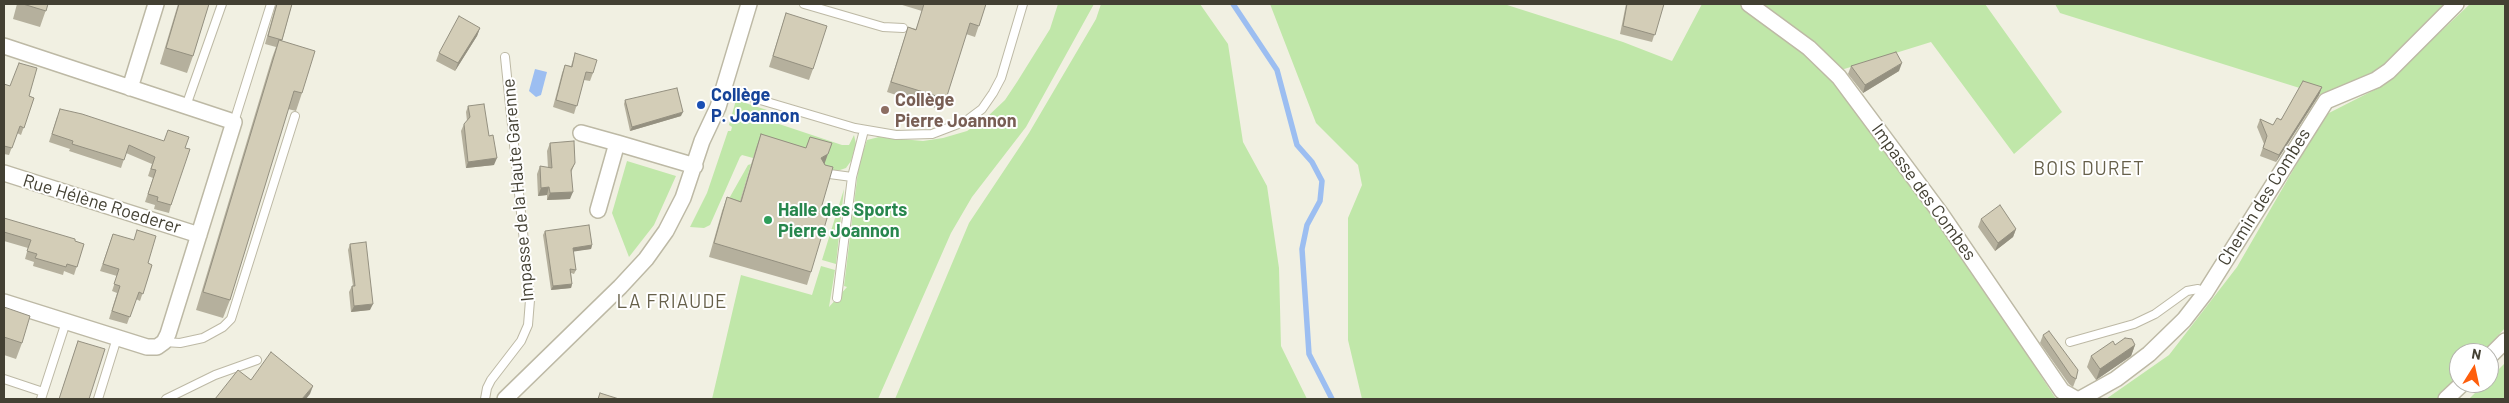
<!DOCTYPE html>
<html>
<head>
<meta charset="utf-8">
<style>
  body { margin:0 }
  #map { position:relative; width:2509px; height:403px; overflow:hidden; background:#f1f0e2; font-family:Barlow,sans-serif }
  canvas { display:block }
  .frame { position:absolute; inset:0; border:5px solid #434033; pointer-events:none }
  .north { position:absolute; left:2449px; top:343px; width:50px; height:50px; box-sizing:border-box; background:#fff; border:1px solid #b4b3ad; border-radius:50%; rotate:10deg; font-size:14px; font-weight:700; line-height:20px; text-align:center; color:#434033 }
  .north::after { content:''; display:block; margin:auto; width:18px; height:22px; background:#fe5e0c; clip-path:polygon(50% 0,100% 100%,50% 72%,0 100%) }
</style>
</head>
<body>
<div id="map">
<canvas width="2509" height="403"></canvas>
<div class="frame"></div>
<div class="north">N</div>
</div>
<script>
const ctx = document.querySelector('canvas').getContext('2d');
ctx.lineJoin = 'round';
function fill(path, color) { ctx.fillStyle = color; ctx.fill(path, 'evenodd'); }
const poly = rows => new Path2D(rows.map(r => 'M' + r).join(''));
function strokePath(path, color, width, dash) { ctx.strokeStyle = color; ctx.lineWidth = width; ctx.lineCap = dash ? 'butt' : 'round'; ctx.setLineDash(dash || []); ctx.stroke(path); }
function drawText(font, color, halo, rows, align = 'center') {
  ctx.font = font + ' Barlow,sans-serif'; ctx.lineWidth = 4; ctx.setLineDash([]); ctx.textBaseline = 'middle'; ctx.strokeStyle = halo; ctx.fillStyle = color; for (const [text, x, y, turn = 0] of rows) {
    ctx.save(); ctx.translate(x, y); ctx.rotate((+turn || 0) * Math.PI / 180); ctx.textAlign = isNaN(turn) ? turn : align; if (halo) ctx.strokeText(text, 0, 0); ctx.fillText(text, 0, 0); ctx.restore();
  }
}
const green = poly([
  [1058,4,1094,4,1026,127,972,197,951,233,878,399,712,399,741,275,812,295,821,266,835,270,829,307,847,287,844,286,859,163,867,140,879,137,923,141,943,138,967,131,986,118,1005,100,1017,82,1050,29],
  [1101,4,1200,4,1228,44,1243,142,1267,186,1279,268,1281,346,1307,399,895,399,969,223,1029,133,1096,19],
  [1270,4,1504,4,1623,42,1672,61,1702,4,1741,4,1836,80,1948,233,2056,399,1362,399,1348,340,1348,218,1362,185,1358,165,1316,123],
  [1755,4,1985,4,2062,112,2014,154,1931,42,1841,70],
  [2055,4,2444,4,2372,76,2322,95,2060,13],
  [2470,4,2505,4,2505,328,2482,353,2459,353,2459,378,2440,399,2106,399,2169,355,2237,267,2325,115,2384,85],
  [736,100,767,110,764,119,842,145,849,145,854,135,856,144,851,161,846,168,837,171,757,148,753,158,742,155,740,157,710,225,704,228,690,227,707,193,728,131,731,131,732,127,729,125],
  [627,161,676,176,654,225,629,257,612,213],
  [751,164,736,215,722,211,748,165],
  [844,189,836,264,822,260],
  [2505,363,2505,399,2469,399,2485,383,2489,383,2489,379]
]);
const water = poly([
  [535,69,547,72,541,95,536,97,529,91]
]);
const stream = poly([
  [1233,4,1277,70,1297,145,1312,162,1322,181,1320,201,1307,225,1302,249,1309,354,1332,399]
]);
const lane = poly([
  [804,4,883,27,903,28],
  [723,89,855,128,896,135,932,134,966,121,982,109,993,93,1001,78,1023,4],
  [186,106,222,4],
  [234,122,271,4],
  [822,173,852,177],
  [837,298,852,177,864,130],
  [164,342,180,343,203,338,223,327,231,319,295,116],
  [2070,342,2134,324,2155,314,2187,291,2198,289,2205,293],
  [4,379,43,392],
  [41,399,66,322],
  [98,399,117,338],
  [166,399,215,375,257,360],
  [485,399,487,388,491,380,521,341,528,325,530,300,505,57]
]);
const street = poly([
  [1749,4,1809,48,1839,77,1941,214,2062,391,2076,399],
  [4,46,234,122,168,334,164,342,157,347,147,347,4,302],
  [130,88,156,4],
  [581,133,617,143],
  [4,173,199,235],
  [598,210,617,143,695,166],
  [2489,357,2505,341],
  [505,399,620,287,646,259,666,231,683,198,702,141,718,107,749,4],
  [2080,399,2116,379,2149,354,2184,320,2205,293,2326,101,2376,80,2389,71,2456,4],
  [2446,399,2463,383]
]);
const wall = poly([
  [17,4,48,4,40,27,13,19],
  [178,4,209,4,193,56,187,73,160,64],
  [276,4,292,4,282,41,302,93,296,111,288,109,230,300,223,318,196,310,272,58,276,47,265,44],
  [899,4,986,4,975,37,966,34,942,110,887,92,908,27,916,29,922,11],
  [1626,4,1664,4,1652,42,1620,34],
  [786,13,813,69,809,80,769,67],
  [480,28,477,36,455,71,436,61,439,53],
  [575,53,593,73,590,81,584,80,574,114,553,107,562,73,565,65,571,66],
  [1851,66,1899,71,1863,93,1848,74],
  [4,84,34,98,21,135,17,133,9,155,4,154],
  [2322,87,2319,95,2276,162,2260,156,2264,144,2257,127,2260,119,2273,125],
  [625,100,681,116,630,131,624,104],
  [468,106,489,136,494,165,466,168,461,131,464,124,467,121,466,112],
  [57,117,185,148,171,205,169,213,154,209,155,205,145,202,153,178,148,176,152,164,126,153,121,168,69,151,70,149,49,142],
  [761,134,806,148,810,137,825,164,820,212,811,272,807,285,709,257,722,211,727,197,740,201,756,148],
  [550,143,575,163,571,173,570,199,547,200,547,195,538,196,537,174,540,166,548,168,547,151],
  [4,218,84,244,74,275,64,271,63,275,33,266,34,262,25,259,28,248,4,241],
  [1981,219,2016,229,2013,237,1995,251,1978,227],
  [545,231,592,245,591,249,573,251,576,270,574,274,571,273,572,284,571,288,551,290,543,235],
  [113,234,148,263,152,265,140,301,136,299,127,324,109,319,117,293,112,291,117,276,100,271],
  [350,244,370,310,351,312,349,292,352,286,353,286,348,250],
  [4,307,22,343,16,359,4,355],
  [2043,335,2076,379,2073,387,2069,384,2040,343],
  [78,341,89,399,59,399,72,359],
  [2115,345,2135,345,2131,356,2096,380,2087,367,2091,356]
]);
const shadedWall = poly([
  [480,28,477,36,455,71,458,63],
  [1902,63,1899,71,1863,93,1865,85],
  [2322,87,2319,95,2276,162,2279,155],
  [683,112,681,116,630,131,632,127],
  [828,154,823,168,821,158],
  [497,158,494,165,466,168,468,162],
  [549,187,547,195,538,196,541,188],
  [573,192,570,199,547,200,550,193],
  [2016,229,2013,237,1995,251,1998,243],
  [592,245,591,249,571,252,573,248],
  [572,284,571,288,551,290,553,286],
  [373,304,370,310,351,312,354,306],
  [2135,345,2131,356,2096,380,2100,369],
  [313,386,310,394,306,399,302,399]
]);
const building = poly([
  [23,4,48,4,46,11,23,4],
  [179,4,209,4,193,56,166,48,179,4],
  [277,4,292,4,282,40,268,36,277,4],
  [924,4,986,4,979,26,970,23,946,99,891,82,908,27,916,30,924,4],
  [1627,4,1664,4,1655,35,1623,26,1627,4],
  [786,13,827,26,813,69,773,56,786,13],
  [459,16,480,28,458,63,439,53,459,16],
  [279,40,315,51,302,93,294,91,230,300,203,292,279,40],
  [1896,52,1902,63,1865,85,1851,66,1896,52],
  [575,53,597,60,593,73,586,72,577,106,556,100,565,65,572,67,575,53],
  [19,63,37,68,29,96,34,98,24,128,20,126,12,148,4,146,4,84,10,86,19,63],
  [2303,81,2322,87,2279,155,2263,148,2267,136,2260,119,2273,125,2277,118,2281,120,2303,81],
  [677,88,683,112,632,127,625,100,677,88],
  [484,104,489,136,493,135,497,158,468,162,464,124,470,117,468,106,484,104],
  [60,109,82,114,164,141,168,130,189,137,185,148,190,149,171,205,157,201,158,197,148,194,156,170,151,169,155,157,129,145,124,160,72,144,73,141,52,134,60,109],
  [761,134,806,148,810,137,832,143,828,154,821,158,825,165,833,167,820,212,828,215,811,272,714,243,727,197,741,202,761,134],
  [574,141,575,163,571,170,573,192,550,193,549,187,541,188,540,166,552,168,550,143,574,141],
  [2000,205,2016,229,1998,243,1981,219,2000,205],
  [4,218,75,239,75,241,84,244,77,267,67,264,66,267,35,258,37,254,27,251,31,240,4,232,4,218],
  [589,225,592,245,573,248,576,270,570,269,572,284,553,286,545,231,589,225],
  [137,230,156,236,148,263,152,265,143,294,139,292,130,317,112,311,120,286,114,284,119,269,103,264,113,234,134,240,137,230],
  [366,242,373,304,354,306,352,286,355,286,350,244,366,242],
  [4,307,30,316,22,343,4,337,4,307],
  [2049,331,2078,370,2076,379,2071,376,2043,335,2049,331],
  [2125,338,2132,339,2135,345,2100,369,2091,356,2113,341,2115,345,2125,338],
  [78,341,105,349,89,399,59,399,78,341],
  [271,352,313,386,302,399,215,399,238,370,251,380,271,352],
  [600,393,619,399,598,399,600,393]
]);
const markers = [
  [701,105,5,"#1a4fb4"],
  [885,110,5,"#8d6e63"],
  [768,220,5,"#2e9e5b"]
];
const transitNames = [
  ["Collège",711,95],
  ["P. Joannon",711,116]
];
const educationNames = [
  ["Collège",895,100],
  ["Pierre Joannon",895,121]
];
const streetNames = [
  ["Impasse de la Haute Garenne",518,190,-95],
  ["Impasse des Combes",1924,192,54],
  ["Chemin des Combes",2264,197,-58],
  ["Rue Hélène Roederer",102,204,17]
];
const leisureNames = [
  ["Halle des Sports",778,210],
  ["Pierre Joannon",778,231]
];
const neighbourhoodNames = [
  ["BOIS DURET",2089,169],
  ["LA FRIAUDE",672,302]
];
fill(green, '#c0e7a9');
fill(water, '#9cbef1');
strokePath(stream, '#9cbef1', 5.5);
strokePath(lane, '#bdb9a5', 10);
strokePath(street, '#bdb9a5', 18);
strokePath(lane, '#fff', 8);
strokePath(street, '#fff', 15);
fill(wall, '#b5b09d');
fill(shadedWall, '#949080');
fill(building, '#d3cdb7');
strokePath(building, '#949080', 1);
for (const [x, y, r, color] of markers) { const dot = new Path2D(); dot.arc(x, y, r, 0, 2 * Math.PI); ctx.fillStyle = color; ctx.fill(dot); strokePath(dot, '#fff', 2); }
drawText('bold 18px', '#164399', '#fff', transitNames, 'left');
drawText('bold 18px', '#785e54', '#fff', educationNames, 'left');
drawText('18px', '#434033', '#fff', streetNames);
drawText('bold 18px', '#27864d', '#fff', leisureNames, 'left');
ctx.letterSpacing = '1px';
drawText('19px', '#66604a', '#fff', neighbourhoodNames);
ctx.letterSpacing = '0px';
</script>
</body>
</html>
